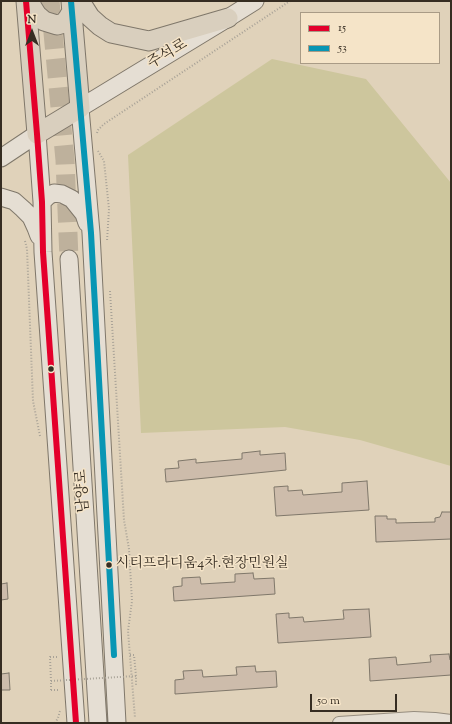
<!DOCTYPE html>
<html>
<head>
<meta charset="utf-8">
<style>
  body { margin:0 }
  #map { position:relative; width:452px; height:724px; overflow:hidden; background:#e0d2ba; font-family:"Sorts Mill Goudy",serif }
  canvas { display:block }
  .frame { position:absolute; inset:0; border:2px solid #362d22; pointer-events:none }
  .legend { position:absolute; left:300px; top:12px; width:140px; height:52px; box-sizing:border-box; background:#f5e4c8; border:1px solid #a99b86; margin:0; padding:5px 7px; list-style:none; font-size:12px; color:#362d22 }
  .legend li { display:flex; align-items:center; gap:8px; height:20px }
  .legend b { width:20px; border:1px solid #a99b86 }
  .north { position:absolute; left:12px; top:12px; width:40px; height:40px; -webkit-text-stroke:3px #f5e4c8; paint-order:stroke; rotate:0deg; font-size:11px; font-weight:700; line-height:16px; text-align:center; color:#362d22 }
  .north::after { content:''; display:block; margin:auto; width:14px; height:18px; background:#362d22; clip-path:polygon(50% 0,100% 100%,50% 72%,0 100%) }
  .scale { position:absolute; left:310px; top:694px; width:87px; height:18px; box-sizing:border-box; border:2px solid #362d22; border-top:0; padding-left:5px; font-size:12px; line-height:14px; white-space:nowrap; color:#362d22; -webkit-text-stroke:3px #f5e4c8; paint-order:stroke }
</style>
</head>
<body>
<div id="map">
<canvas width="452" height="724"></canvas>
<div class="frame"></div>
<ul class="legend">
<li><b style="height:5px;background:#e4002b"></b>15</li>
<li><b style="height:5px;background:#0896b4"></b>53</li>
</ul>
<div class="north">N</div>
<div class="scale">50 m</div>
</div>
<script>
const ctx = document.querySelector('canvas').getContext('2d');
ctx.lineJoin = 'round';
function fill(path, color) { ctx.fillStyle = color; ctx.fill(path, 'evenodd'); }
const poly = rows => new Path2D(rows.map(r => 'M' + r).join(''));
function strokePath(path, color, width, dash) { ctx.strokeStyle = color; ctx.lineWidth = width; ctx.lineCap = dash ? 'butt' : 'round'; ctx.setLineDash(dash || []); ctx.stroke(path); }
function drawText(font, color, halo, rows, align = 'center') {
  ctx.font = font + ' "Sorts Mill Goudy","Noto Serif KR",serif'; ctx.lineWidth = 3; ctx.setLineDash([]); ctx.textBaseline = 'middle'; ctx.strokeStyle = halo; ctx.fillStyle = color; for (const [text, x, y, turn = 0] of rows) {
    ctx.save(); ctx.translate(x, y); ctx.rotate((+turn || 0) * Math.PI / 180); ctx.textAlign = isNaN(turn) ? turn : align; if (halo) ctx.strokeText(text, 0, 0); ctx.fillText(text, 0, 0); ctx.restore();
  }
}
const green = poly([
  [272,59,366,79,451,183,451,466,360,440,285,427,141,433,128,155]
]);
const building = poly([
  [260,451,260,455,285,453,286,470,166,482,165,469,179,468,178,461,196,459,196,463,242,459,242,453,260,451],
  [367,481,369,510,276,516,274,487,288,486,288,491,302,490,303,495,342,492,342,483,367,481],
  [442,512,451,512,451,539,376,542,375,516,387,516,387,519,396,519,396,523,435,522,435,518,440,517,442,512],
  [253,573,254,579,274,578,275,594,174,601,173,587,182,586,182,578,200,577,201,584,235,582,235,574,253,573],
  [7,583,8,599,1,600,1,584,7,583],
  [369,609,371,637,278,643,276,614,289,613,289,618,303,617,304,622,344,619,343,610,369,609],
  [449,654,450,660,451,660,451,675,370,681,369,659,396,657,397,665,431,662,430,655,449,654],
  [255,666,256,672,276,671,277,687,175,694,175,680,184,679,183,671,202,670,203,677,237,675,236,667,255,666],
  [9,673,10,690,1,690,1,674,9,673]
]);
const primaryTunnel = poly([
  [50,1,65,160,69,259]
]);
const path = poly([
  [97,133,98,130,104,124,290,1],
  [98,151,104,161,109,209,107,241],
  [25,241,27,249,33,401,40,436],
  [110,291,124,520,129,549,132,601,128,631,135,718],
  [130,655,134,655,136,676],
  [51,681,50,657,57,657],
  [51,690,59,690],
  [55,723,58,718,60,711]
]);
const street = poly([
  [339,723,414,718,435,719,451,721]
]);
const secondary = poly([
  [1,158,37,134,42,202,43,252,76,723],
  [1,197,14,201,23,209,31,217,36,228,39,236],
  [42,202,48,196,54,193,62,194,72,199,84,214,87,223],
  [69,259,98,723],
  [117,723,91,233,80,108,228,18,255,1]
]);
const primary = poly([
  [26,1,37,134,80,108,71,1],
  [30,1,32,7,37,15,44,21,57,25,64,23,68,18,72,11],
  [81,1,83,6,90,17,100,26,111,33,149,41,228,18]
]);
const pathBridge = poly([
  [51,690,51,681,136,676,136,686]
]);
const bus1 = poly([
  [26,1,37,134,42,202,43,252,76,723]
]);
const bus2 = poly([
  [71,1,91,233,114,655]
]);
const markers = [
  [51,369,3.5,"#362d22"],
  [109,565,3.5,"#362d22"]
];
const busNames = [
  ["시티프라디움4차.현장민원실",116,565]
];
const streetNames = [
  ["주석로",168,55,-31],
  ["남양로",84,491,-94]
];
fill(green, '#cdc69d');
fill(building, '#cdbcab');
strokePath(building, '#7f776a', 1);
strokePath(primaryTunnel, '#beb19c', 19, [19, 10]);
strokePath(street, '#968d7f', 14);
strokePath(secondary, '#7f776a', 19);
strokePath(primary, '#7f776a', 21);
strokePath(path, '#a8a297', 2, [1, 2]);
strokePath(street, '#e5ded3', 12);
strokePath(secondary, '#e5ded3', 17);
strokePath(primary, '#d9cfbe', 19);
strokePath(pathBridge, '#a8a297', 2, [1, 2]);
strokePath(bus1, '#e4002b', 6);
strokePath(bus2, '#0896b4', 6);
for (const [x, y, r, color] of markers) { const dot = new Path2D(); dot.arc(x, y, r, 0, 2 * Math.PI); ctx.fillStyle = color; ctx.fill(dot); strokePath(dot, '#f5e4c8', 1.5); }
drawText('14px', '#362d22', '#f5e4c8', busNames, 'left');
drawText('15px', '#362d22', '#f5e4c8', streetNames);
</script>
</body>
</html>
